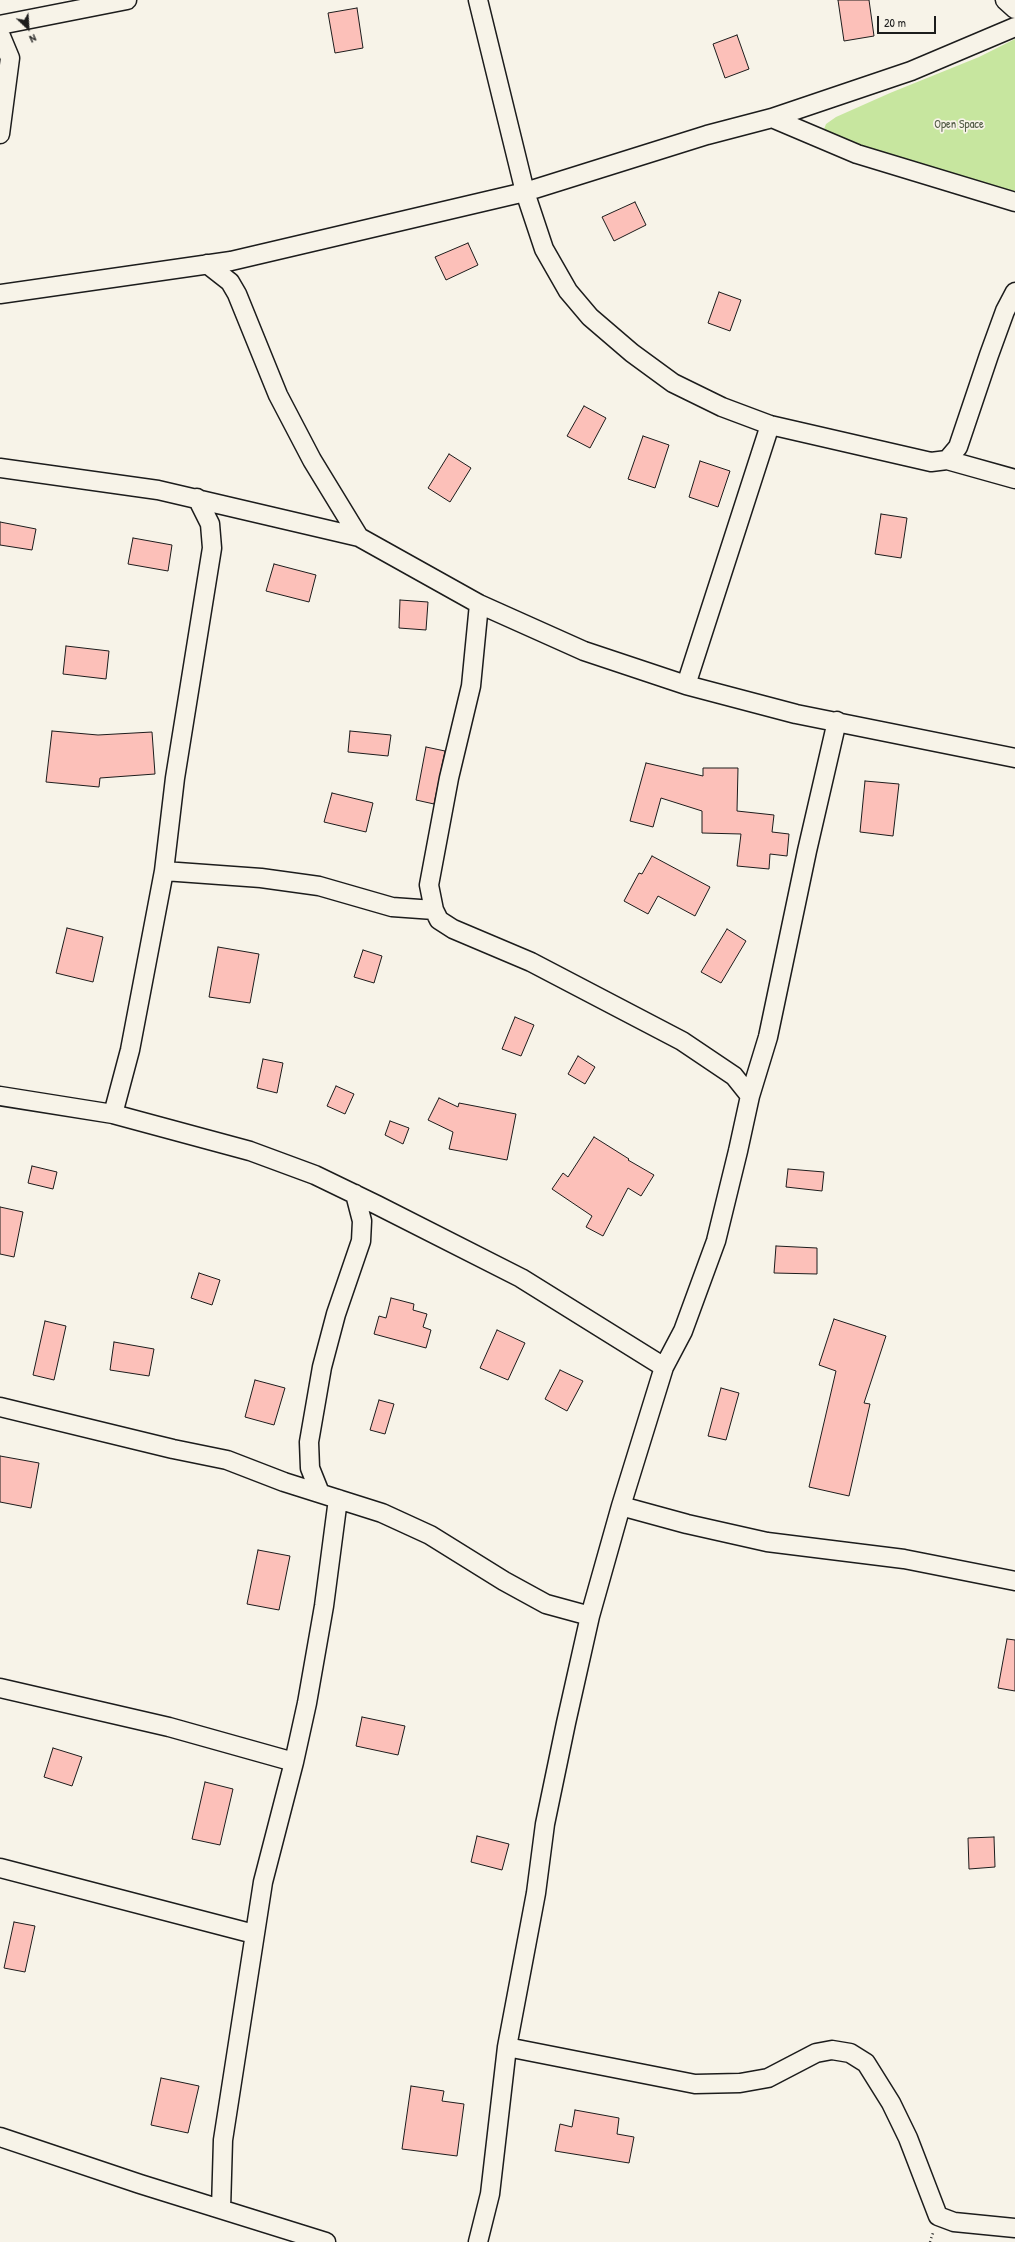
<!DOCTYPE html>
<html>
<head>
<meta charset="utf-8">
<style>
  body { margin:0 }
  #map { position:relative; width:1015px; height:2242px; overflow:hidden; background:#f7f3e8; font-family:"Patrick Hand",sans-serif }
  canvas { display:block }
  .north { position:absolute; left:8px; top:8px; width:40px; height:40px; -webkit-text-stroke:3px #f7f3e8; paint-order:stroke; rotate:155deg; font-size:11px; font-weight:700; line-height:16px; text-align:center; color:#1c1c1c }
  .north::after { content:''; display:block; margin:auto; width:14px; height:18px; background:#1c1c1c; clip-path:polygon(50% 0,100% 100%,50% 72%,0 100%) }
  .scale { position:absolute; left:877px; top:16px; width:59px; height:18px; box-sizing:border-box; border:2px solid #1c1c1c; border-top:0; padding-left:5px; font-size:12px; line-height:14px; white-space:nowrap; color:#1c1c1c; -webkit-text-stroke:3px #f7f3e8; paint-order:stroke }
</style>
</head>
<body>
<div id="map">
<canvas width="1015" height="2242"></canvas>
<div class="north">N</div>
<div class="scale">20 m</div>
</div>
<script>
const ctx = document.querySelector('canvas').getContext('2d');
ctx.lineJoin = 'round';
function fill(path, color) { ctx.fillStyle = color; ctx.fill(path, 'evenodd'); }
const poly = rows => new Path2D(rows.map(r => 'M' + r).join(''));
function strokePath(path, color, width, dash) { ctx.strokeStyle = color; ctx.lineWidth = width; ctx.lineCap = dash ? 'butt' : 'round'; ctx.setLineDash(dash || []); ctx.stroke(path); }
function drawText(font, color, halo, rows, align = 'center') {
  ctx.font = font + ' "Patrick Hand",sans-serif'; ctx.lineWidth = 3.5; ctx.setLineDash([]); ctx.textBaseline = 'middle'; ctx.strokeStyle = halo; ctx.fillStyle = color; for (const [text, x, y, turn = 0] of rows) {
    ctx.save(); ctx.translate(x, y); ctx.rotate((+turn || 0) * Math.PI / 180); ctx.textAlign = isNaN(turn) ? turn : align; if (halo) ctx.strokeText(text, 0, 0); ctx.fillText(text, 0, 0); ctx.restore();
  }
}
const green = poly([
  [1015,39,1015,191,973,188,821,137,826,124,836,117,890,93,979,57]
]);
const building = poly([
  [838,0,869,0,874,36,844,41,838,0],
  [357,8,363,48,335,53,328,13,357,8],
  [737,35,749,69,725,78,713,44,737,35],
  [635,202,646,225,614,241,602,217,635,202],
  [468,243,478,265,446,280,435,257,468,243],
  [719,292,741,300,730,331,708,323,719,292],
  [584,406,606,418,590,448,567,436,584,406],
  [643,436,669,445,655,488,628,479,643,436],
  [449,454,471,468,450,502,428,488,449,454],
  [700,461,730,471,718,507,689,497,700,461],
  [881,514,907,518,901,558,875,554,881,514],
  [0,522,36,529,32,550,0,545,0,522],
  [133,538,172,545,168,571,128,564,133,538],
  [274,564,316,575,309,602,266,591,274,564],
  [400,600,428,602,426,630,399,628,400,600],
  [66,646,109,651,106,679,63,674,66,646],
  [52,731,98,735,152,732,155,774,100,778,99,787,46,782,52,731],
  [350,731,391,735,388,756,348,752,350,731],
  [426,747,445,751,434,804,416,800,426,747],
  [646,763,703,776,703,768,738,768,737,811,774,815,772,832,789,834,787,856,770,854,769,869,737,866,741,834,702,833,702,811,661,798,653,827,630,821,646,763],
  [865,781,899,784,893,836,860,832,865,781],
  [332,793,373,803,366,832,324,822,332,793],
  [652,856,710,887,695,916,658,896,648,914,624,901,639,873,642,874,652,856],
  [67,928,103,937,93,982,56,973,67,928],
  [727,929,746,941,721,983,701,972,727,929],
  [218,947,259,954,250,1003,209,997,218,947],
  [363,950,382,956,374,983,354,977,363,950],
  [515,1017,534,1025,521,1056,502,1049,515,1017],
  [578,1056,595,1067,585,1084,568,1074,578,1056],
  [263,1059,283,1063,277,1093,257,1088,263,1059],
  [336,1086,354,1094,345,1114,327,1106,336,1086],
  [439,1098,458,1107,459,1103,516,1114,507,1160,449,1149,453,1132,428,1120,439,1098],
  [390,1121,409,1128,403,1144,385,1135,390,1121],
  [594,1137,629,1159,628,1160,654,1175,641,1196,628,1188,603,1236,586,1227,592,1216,552,1189,563,1173,568,1177,594,1137],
  [32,1166,57,1172,53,1189,28,1183,32,1166],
  [788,1169,824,1172,822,1191,786,1187,788,1169],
  [0,1207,23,1212,14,1257,0,1254,0,1207],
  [776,1246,817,1248,817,1274,774,1273,776,1246],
  [199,1273,220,1280,212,1305,191,1298,199,1273],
  [391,1298,414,1304,413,1310,427,1314,423,1327,431,1330,426,1348,374,1334,379,1316,386,1318,391,1298],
  [834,1319,886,1336,864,1403,870,1404,849,1496,809,1487,836,1371,819,1365,834,1319],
  [45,1321,66,1326,54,1380,33,1375,45,1321],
  [497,1330,525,1343,508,1380,480,1368,497,1330],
  [114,1342,154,1349,149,1376,110,1370,114,1342],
  [560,1370,583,1381,567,1411,545,1399,560,1370],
  [255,1380,285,1388,274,1425,245,1417,255,1380],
  [721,1388,739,1393,726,1440,708,1436,721,1388],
  [379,1400,394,1404,385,1434,370,1430,379,1400],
  [0,1456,39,1463,31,1508,0,1502,0,1456],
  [258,1550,290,1556,279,1610,247,1604,258,1550],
  [1007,1639,1015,1640,1015,1691,998,1688,1007,1639],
  [362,1717,405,1726,398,1755,356,1746,362,1717],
  [53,1748,82,1757,72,1786,44,1777,53,1748],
  [205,1782,233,1789,220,1845,192,1839,205,1782],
  [477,1836,509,1844,502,1870,471,1862,477,1836],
  [994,1837,995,1867,969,1869,968,1838,994,1837],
  [14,1922,35,1926,25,1972,4,1968,14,1922],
  [161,2078,199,2086,188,2133,151,2125,161,2078],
  [411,2086,444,2091,442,2101,464,2104,457,2156,402,2149,411,2086],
  [575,2110,619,2118,617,2134,634,2137,629,2163,555,2151,560,2124,572,2127,575,2110]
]);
const path = poly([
  [930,2242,933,2233]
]);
const minor = poly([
  [478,0,525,192,544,249,568,291,590,317,632,353,673,383,722,407,770,425,931,462,947,460,958,447,989,355,1005,311,1015,292],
  [1005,0,1015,9],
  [0,25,127,0],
  [0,34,10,58,0,134],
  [772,118,911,71,1015,27],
  [207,264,230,282,237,294,278,395,312,460,359,537],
  [0,294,231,261,525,192,707,135,772,118,857,154,1015,202],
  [947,460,1015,479],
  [0,468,158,490,359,537,479,604,584,651,686,685,796,714,1015,758],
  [479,604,471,686,449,778,429,885,434,910,439,920,453,929,531,962,682,1041,734,1076,750,1096],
  [686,685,770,425],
  [164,871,261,878,319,886,392,907,434,910],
  [0,1096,113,1114,250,1151,315,1175,377,1205,521,1278,664,1367],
  [113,1114,130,1050,164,871,175,778,212,548,210,524,197,498],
  [0,1407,173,1449,227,1460,284,1482,382,1513,430,1535,504,1581,546,1604,590,1616],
  [320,1493,310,1468,309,1442,322,1367,336,1314,361,1241,362,1221,355,1194],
  [621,1506,687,1524,767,1542,904,1559,1015,1581],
  [0,1688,169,1727,294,1762],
  [0,1868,254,1934],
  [507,2047,695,2084,740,2083,768,2078,816,2053,832,2050,850,2053,866,2063,891,2103,908,2138,938,2216,954,2222,1015,2228],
  [0,2137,140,2184,326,2242],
  [221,2209,223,2140,263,1882,294,1762,307,1703,324,1606,338,1499],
  [478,2242,490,2194,507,2047,536,1893,545,1824,566,1723,590,1616,621,1506,664,1367,683,1331,716,1241,738,1151,750,1096,768,1037,807,851,837,721]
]);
const parkNames = [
  ["Open Space",959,125]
];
fill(green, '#c7e69f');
fill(building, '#fcc0b9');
strokePath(building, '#1c1c1c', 1);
strokePath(minor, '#1c1c1c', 21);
strokePath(path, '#1c1c1c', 2.5, [1, 3]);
strokePath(minor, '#f7f3e8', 18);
drawText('12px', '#4f5943', '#f7f3e8', parkNames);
</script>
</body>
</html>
